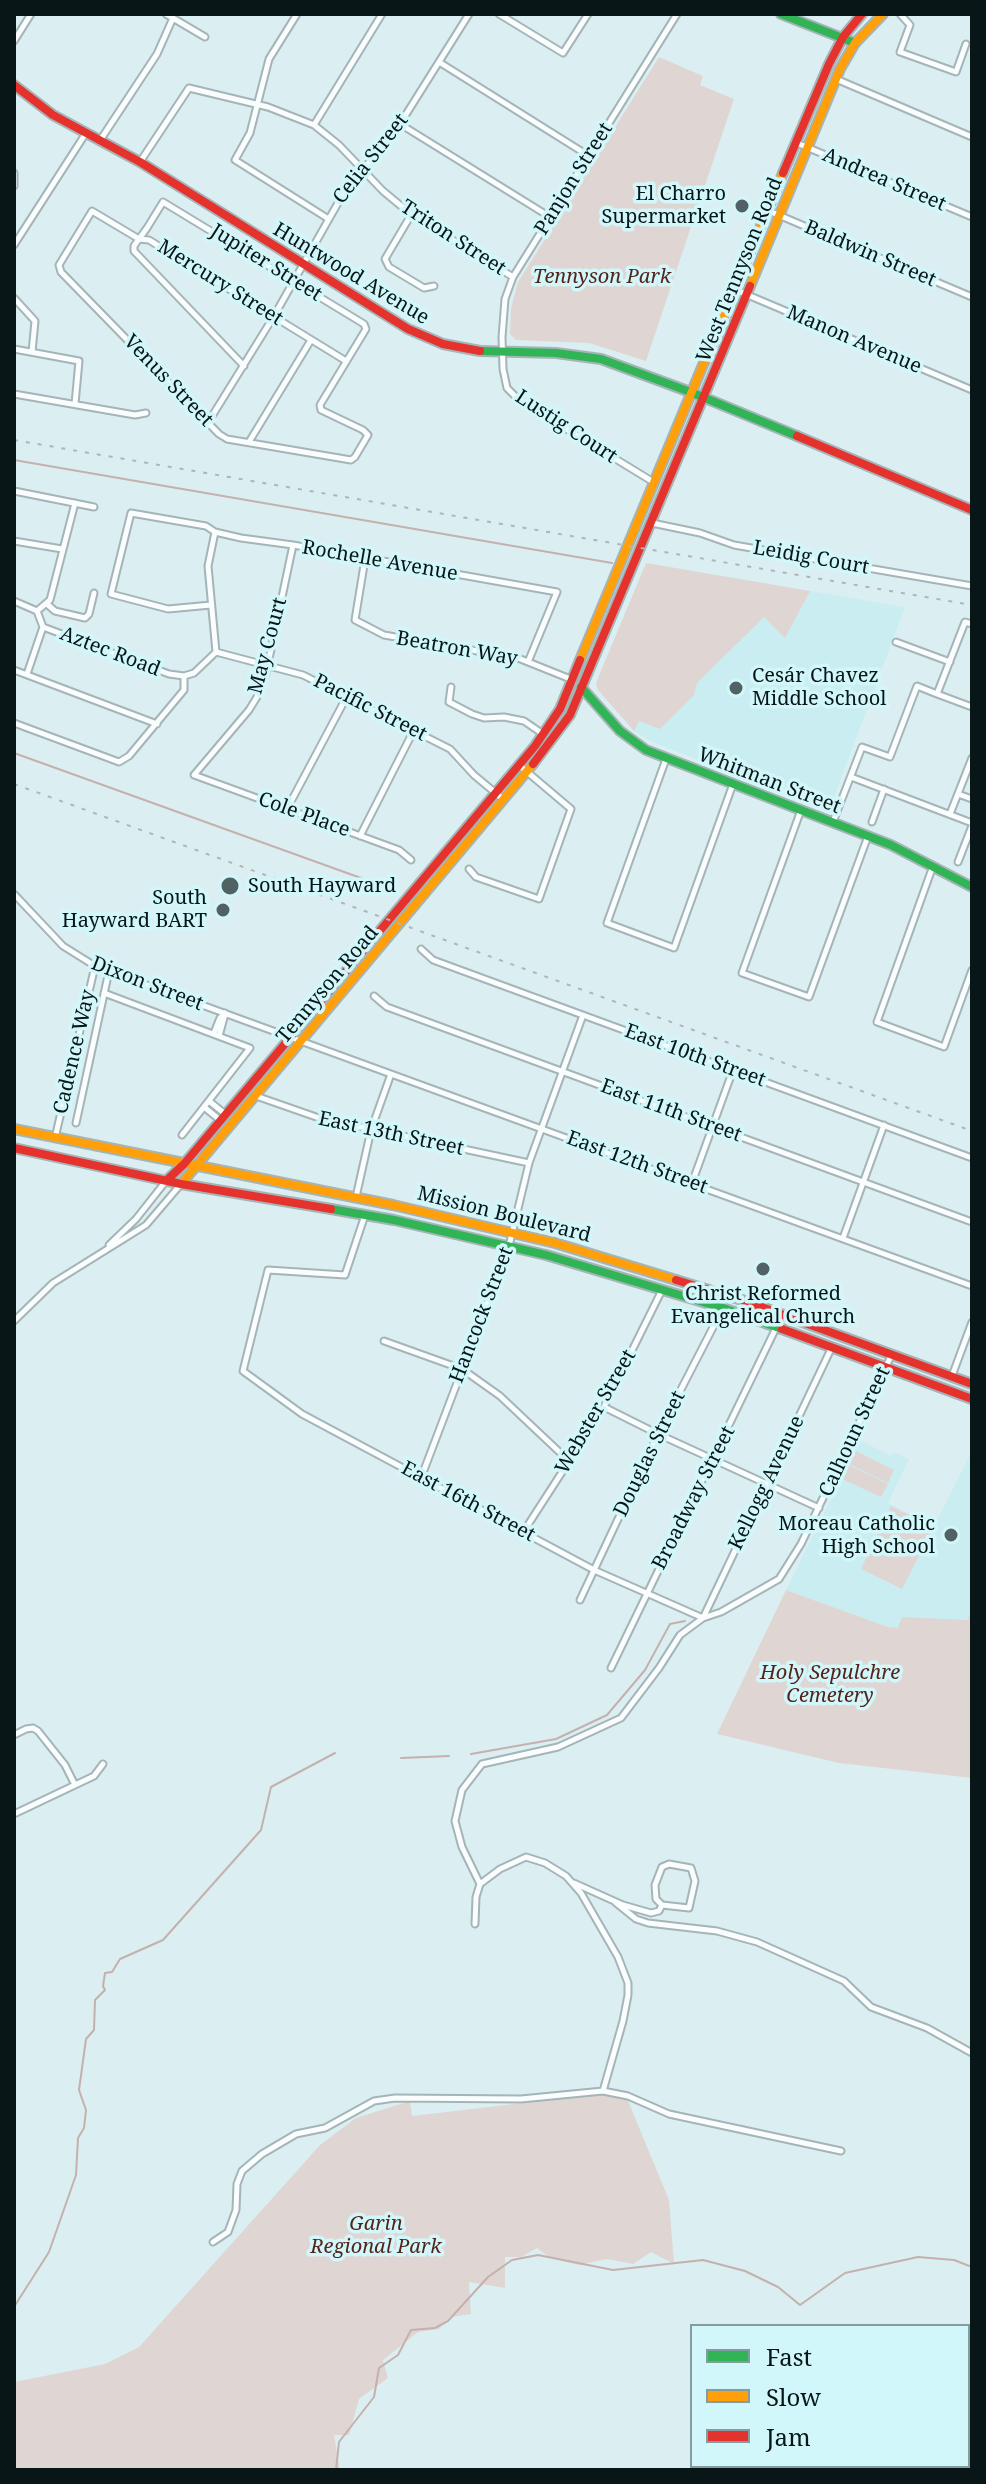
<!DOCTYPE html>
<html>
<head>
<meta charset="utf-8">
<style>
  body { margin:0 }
  #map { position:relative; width:986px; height:2484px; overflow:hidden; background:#dbeff2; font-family:"Noto Serif",serif }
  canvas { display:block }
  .frame { position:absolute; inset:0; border:16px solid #081617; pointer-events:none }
  .legend { position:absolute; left:690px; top:2324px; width:280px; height:144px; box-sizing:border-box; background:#d2f7fb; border:2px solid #819da0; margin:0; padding:10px 14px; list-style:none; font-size:24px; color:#081617 }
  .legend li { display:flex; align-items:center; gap:16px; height:40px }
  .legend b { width:40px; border:2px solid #819da0 }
</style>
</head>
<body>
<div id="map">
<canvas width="986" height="2484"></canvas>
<div class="frame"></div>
<ul class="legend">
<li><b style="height:10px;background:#30b455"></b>Fast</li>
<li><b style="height:10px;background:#ff9f0a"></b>Slow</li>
<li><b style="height:10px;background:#e5322d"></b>Jam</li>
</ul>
</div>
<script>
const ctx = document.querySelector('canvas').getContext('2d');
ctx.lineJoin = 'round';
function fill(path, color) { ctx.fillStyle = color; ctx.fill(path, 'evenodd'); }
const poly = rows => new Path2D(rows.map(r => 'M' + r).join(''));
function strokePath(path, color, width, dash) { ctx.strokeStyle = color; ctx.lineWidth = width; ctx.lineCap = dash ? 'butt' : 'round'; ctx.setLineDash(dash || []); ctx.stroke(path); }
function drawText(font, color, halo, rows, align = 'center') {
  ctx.font = font + ' "Noto Serif",serif'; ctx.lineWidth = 7; ctx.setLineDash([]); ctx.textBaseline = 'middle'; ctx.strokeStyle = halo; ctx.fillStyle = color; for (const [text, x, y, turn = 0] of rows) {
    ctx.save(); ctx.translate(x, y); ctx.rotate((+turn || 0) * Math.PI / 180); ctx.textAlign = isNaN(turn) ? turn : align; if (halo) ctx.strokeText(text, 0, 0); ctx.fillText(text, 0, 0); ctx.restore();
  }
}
const built = poly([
  [646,563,905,607,829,811,650,741,634,731,598,690,596,683],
  [860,1440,891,1456,894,1452,909,1459,888,1503,934,1526,972,1451,972,1617,969,1616,967,1620,898,1628,888,1627,786,1590]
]);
const green = poly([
  [659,57,703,76,700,85,734,99,646,361,589,343,516,340,510,334,511,308,518,282],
  [646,563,810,591,785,638,764,617,697,683,694,695,660,729,639,721,634,731,598,690,596,683],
  [856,1451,894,1470,888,1483,849,1464],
  [849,1465,888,1484,881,1497,842,1479],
  [891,1506,934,1527,902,1589,861,1569],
  [786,1590,888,1627,898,1628,902,1617,967,1620,969,1616,972,1617,972,1778,839,1763,717,1734],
  [624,2091,669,2200,674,2264,651,2252,633,2264,607,2259,579,2265,550,2258,537,2248,521,2257,505,2257,505,2288,469,2282,471,2314,450,2317,439,2329,418,2332,383,2360,388,2378,359,2399,349,2435,334,2435,340,2470,14,2470,14,2382,105,2364,139,2347,320,2145,356,2118,410,2101,412,2116]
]);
const stream = poly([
  [14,460,612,563],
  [14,753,372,882],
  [471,1754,556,1739,607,1715,645,1670,670,1624,685,1621],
  [401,1758,449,1756],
  [14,2307,49,2252,76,2175,78,2138,84,2128,86,2110,79,2090,86,2039,94,2030,95,2000,105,1990,103,1986,105,1973,112,1972,120,1959,163,1940,261,1830,271,1787,335,1753],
  [336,2470,339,2442,374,2397,379,2368,398,2355,411,2330,435,2328,448,2321,488,2277,512,2260,538,2255,613,2270,703,2260,745,2271,778,2287,800,2305,845,2273,918,2257,954,2260,972,2267]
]);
const street = poly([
  [166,14,205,37],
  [297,14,269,59,250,133,235,160,327,218],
  [499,14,563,53,588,14],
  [900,14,910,25,900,52,956,72,966,44],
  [14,41,31,14],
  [439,62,589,156],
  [836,79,972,137],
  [400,124,550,217],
  [314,125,382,14],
  [101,139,157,54,173,18],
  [797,143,972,217],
  [140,162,189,88,268,107,314,125,339,145,383,191,412,215,513,277],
  [14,173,14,186],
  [769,211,972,297],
  [411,215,385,259,389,267,424,288,434,286],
  [14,245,86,133],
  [736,290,972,390],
  [14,298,35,321,32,352],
  [14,349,79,361,75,404],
  [244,366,134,251,134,246,139,239,147,228,163,202,364,324,366,329,320,405,321,410,363,430,368,435,355,457,351,460,227,439,219,434,61,272,59,265,92,211,139,239,149,240,346,361],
  [14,394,135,415,146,413],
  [209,421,274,316,351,180,381,151,400,124,469,14],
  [249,442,311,340],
  [655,483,519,400,507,388,503,369,502,337,505,299,513,277,677,14],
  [14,491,94,507],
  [652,523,700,533,734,545,972,586],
  [215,532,208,566,216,652],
  [14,541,62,549],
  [293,545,266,673,257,697,249,710,194,775,399,850,411,860],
  [365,559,355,620,384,635,518,658,573,680],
  [14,601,37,611],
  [47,604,55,611,85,618,89,614,94,593],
  [211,605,168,609,111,594,131,513,206,526,215,532,241,538,293,545,557,592,528,662],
  [43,627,169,674,184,676,194,673,216,652],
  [896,642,950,662],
  [216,652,303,675,450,749,474,775,504,800],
  [14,670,157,724],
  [27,674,43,627,37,611,50,600,75,503],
  [451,687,449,702,472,714,484,718,504,717,524,721,543,734],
  [937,694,972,707],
  [14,723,119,762,129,756,184,690,184,676],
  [666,759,607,923,674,948,733,784],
  [851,777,972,823],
  [958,794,972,799],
  [287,809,346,698],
  [801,810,742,973,809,997,868,836],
  [950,814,972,758],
  [833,822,862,747,890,757,917,686,937,694,965,622,972,624],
  [872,822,884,789],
  [360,836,414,730],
  [958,862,972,826],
  [933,866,877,1022,944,1047,972,970],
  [469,869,476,877,539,899,571,809,519,765],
  [14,894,63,946,95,966,972,1286],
  [421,949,433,960,972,1158],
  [104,993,250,1048,182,1135],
  [374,996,387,1007,972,1222],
  [214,1033,220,1018,225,1013],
  [219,1036,225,1014],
  [256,1096,319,1118,529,1163],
  [209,1101,225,1114],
  [204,1107,220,1120],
  [76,1123,109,971],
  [55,1138,95,966],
  [692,1183,733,1070],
  [356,1197,371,1130,391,1074],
  [365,1215,345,1275,268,1270,243,1371,302,1414,594,1570,703,1618,831,1349],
  [843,1238,884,1125],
  [109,1245,136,1219,166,1181],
  [14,1321,53,1283,146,1225,181,1184],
  [384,1341,462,1369,500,1396,570,1462],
  [952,1376,972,1322],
  [604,1407,658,1434,819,1508],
  [421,1478,509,1246,529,1163,583,1015],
  [524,1531,604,1407,662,1290],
  [580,1600,658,1434,723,1308],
  [611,1668,776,1328],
  [14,1735,26,1729,33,1728,38,1731,65,1765,75,1785],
  [14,1814,94,1776,103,1764],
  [574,1883,623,1905,651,1913,659,1911,662,1905,689,1908,695,1881,691,1868,669,1864,662,1867,655,1885,656,1899,662,1905],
  [480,1884,462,1847,455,1821,462,1790,482,1764,558,1747,621,1718,659,1668,680,1635,703,1618,721,1612,779,1579,801,1544,892,1354],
  [615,1902,636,1919,648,1923,717,1931,757,1942,844,1981,871,2007,927,2028,972,2053],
  [475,1924,476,1897,480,1884,500,1869,526,1857,545,1863,566,1876,581,1893,618,1957,628,1983,628,1995,623,2021,603,2091],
  [213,2242,228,2232,236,2210,237,2184,242,2171,262,2154,296,2134,325,2128,374,2101,395,2098,521,2099,603,2091,628,2096,669,2114,841,2151]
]);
const fast = poly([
  [781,14,855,43],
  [480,351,556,353,601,359,693,393,797,436],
  [581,687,620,731,646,750,891,845,972,887],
  [331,1209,394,1220,546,1255,723,1308,782,1329]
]);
const slow = poly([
  [750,286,840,69,855,43,883,14],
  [580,660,783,173],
  [14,1129,393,1205,555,1243,676,1280],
  [181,1184,533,764]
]);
const jam = poly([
  [14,85,53,115,140,162,408,329,443,344,480,351],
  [783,173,829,64,843,37,862,14],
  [797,436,972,510],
  [533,764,570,715,750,286],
  [14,1148,181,1184,331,1209],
  [167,1180,184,1164,535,746,560,709,580,660],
  [676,1280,745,1301,972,1384],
  [782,1329,972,1399]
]);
const rail = poly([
  [14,440,972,605],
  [14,784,972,1131]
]);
const markers = [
  [742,206,8,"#526264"],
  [736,688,8,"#526264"],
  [230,886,10,"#526264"],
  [223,910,8,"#526264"],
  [763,1269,8,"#526264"],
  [951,1535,8,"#526264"]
];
const streetNames = [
  ["Celia Street",371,159,-52],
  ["Panjon Street",574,179,-58],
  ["Andrea Street",884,180,23],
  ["Triton Street",453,238,33],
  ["Baldwin Street",870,254,23],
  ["Jupiter Street",266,263,32],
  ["West Tennyson Road",740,270,-68],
  ["Huntwood Avenue",351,274,31],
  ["Mercury Street",220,283,32],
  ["Manon Avenue",854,340,23],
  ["Venus Street",168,381,46],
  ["Lustig Court",566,427,33],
  ["Leidig Court",811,558,10],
  ["Rochelle Avenue",380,561,10],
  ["May Court",268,646,-75],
  ["Beatron Way",457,649,10],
  ["Aztec Road",110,652,21],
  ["Pacific Street",370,708,27],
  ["Whitman Street",769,781,21],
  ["Cole Place",304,815,20],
  ["Dixon Street",147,984,21],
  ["Tennyson Road",328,985,-50],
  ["Cadence Way",75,1052,-77],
  ["East 10th Street",695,1056,20],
  ["East 11th Street",671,1111,20],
  ["East 13th Street",391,1134,12],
  ["East 12th Street",637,1163,20],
  ["Mission Boulevard",504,1215,14],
  ["Hancock Street",482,1315,-69],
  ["Webster Street",596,1412,-60],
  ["Calhoun Street",855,1432,-65],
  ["Douglas Street",650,1454,-64],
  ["Kellogg Avenue",767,1483,-64],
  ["Broadway Street",694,1498,-63],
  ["East 16th Street",468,1502,28]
];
const poiNames = [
  ["El Charro",726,194],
  ["Supermarket",726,217],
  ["Cesár Chavez",752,676,"left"],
  ["Middle School",752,699,"left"],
  ["South Hayward",248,886,"left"],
  ["South",207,898],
  ["Hayward BART",207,921],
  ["Christ Reformed",763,1294,"center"],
  ["Evangelical Church",763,1317,"center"],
  ["Moreau Catholic",935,1524],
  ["High School",935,1547]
];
const parkNames = [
  ["Tennyson Park",602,277],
  ["Holy Sepulchre",830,1673],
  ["Cemetery",830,1696],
  ["Garin",376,2224],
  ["Regional Park",376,2247]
];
fill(built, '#caedf1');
fill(green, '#dfd6d3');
strokePath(stream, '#c4b1ad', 2);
strokePath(street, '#a5b4b7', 9);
strokePath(fast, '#a5b4b7', 12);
strokePath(slow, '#a5b4b7', 12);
strokePath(jam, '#a5b4b7', 12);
strokePath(street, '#fafdfd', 5);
strokePath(fast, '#30b455', 8);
strokePath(slow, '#ff9f0a', 8);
strokePath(jam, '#e5322d', 8);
strokePath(rail, '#b0b5b6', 2, [4, 8]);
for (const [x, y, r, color] of markers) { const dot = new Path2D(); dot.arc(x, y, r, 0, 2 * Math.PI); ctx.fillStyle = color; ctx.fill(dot); strokePath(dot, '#d2f7fb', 3); }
drawText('20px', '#081617', '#d2f7fb', streetNames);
drawText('20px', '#081617', '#d2f7fb', poiNames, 'right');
drawText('italic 20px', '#54241b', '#d2f7fb', parkNames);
</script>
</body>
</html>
